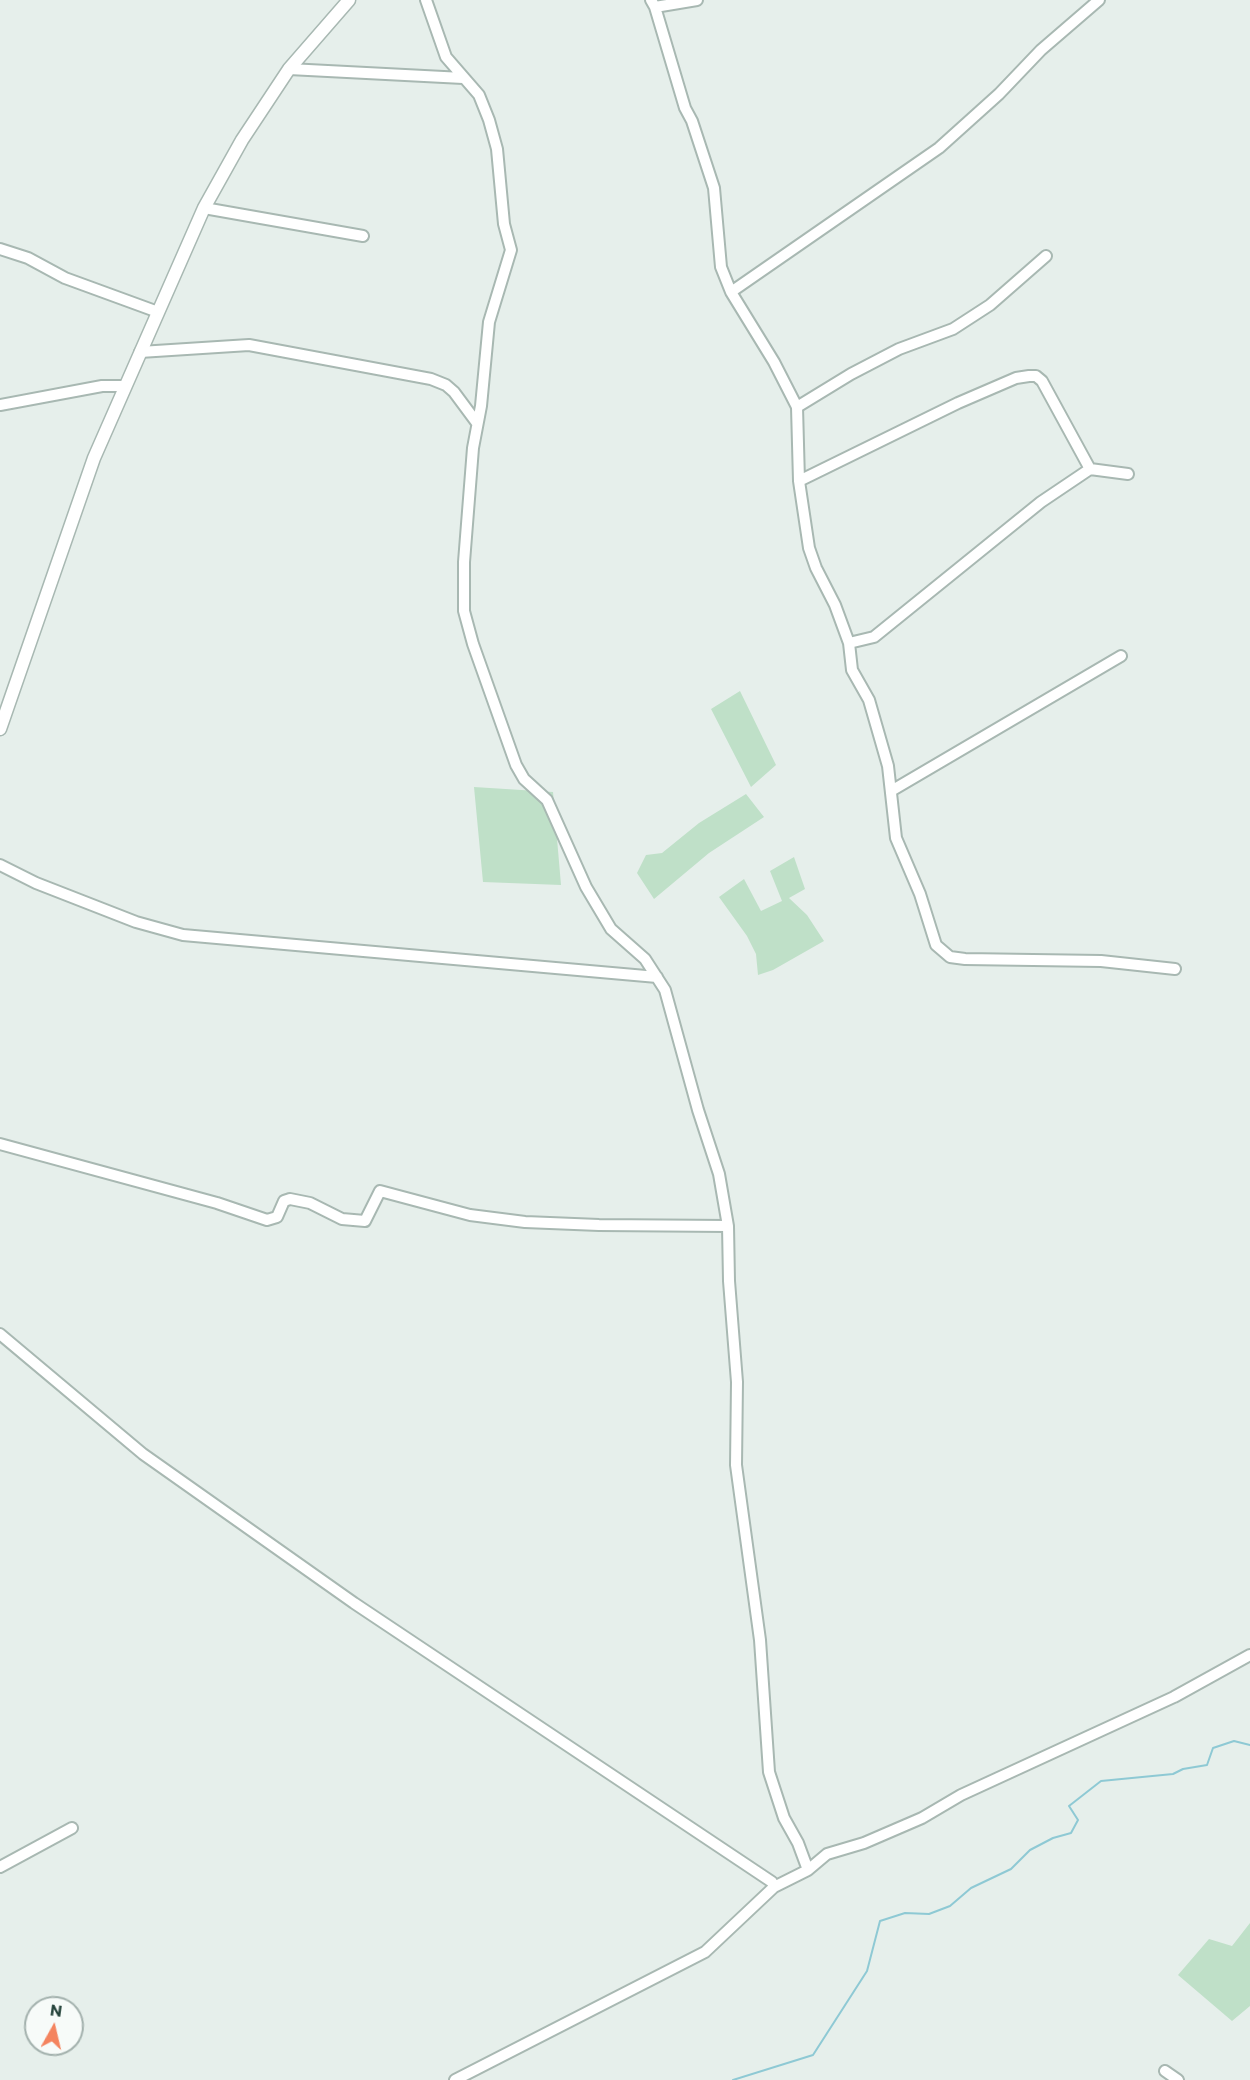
<!DOCTYPE html>
<html>
<head>
<meta charset="utf-8">
<style>
  body { margin:0 }
  #map { position:relative; width:1250px; height:2080px; overflow:hidden; background:#e6efeb; font-family:Commissioner,sans-serif }
  canvas { display:block }
  .north { position:absolute; left:24px; top:1996px; width:60px; height:60px; box-sizing:border-box; background:#f7fbf9; border:2px solid #a3b1ad; border-radius:50%; rotate:8deg; font-size:16px; font-weight:700; line-height:24px; text-align:center; color:#24423a }
  .north::after { content:''; display:block; margin:auto; width:21px; height:27px; background:#f4845f; clip-path:polygon(50% 0,100% 100%,50% 72%,0 100%) }
</style>
</head>
<body>
<div id="map">
<canvas width="1250" height="2080"></canvas>
<div class="north">N</div>
</div>
<script>
const ctx = document.querySelector('canvas').getContext('2d');
ctx.lineJoin = 'round';
function fill(path, color) { ctx.fillStyle = color; ctx.fill(path, 'evenodd'); }
const poly = rows => new Path2D(rows.map(r => 'M' + r).join(''));
function strokePath(path, color, width, dash) { ctx.strokeStyle = color; ctx.lineWidth = width; ctx.lineCap = dash ? 'butt' : 'round'; ctx.setLineDash(dash || []); ctx.stroke(path); }
const green = poly([
  [740,691,776,765,751,787,711,709],
  [474,787,553,792,561,885,483,882],
  [746,794,764,817,709,853,654,899,637,873,646,855,662,853,699,823],
  [794,857,805,889,789,898,807,915,824,941,773,970,758,975,756,954,747,936,719,897,744,879,761,911,782,901,770,871],
  [1250,1923,1250,2006,1232,2021,1178,1975,1209,1939,1232,1946]
]);
const stream = poly([
  [733,2080,813,2055,867,1971,880,1921,905,1913,929,1914,950,1906,971,1888,1011,1869,1030,1850,1053,1838,1071,1833,1078,1820,1069,1806,1101,1781,1173,1774,1183,1769,1207,1765,1213,1748,1234,1741,1250,1745]
]);
const minor = poly([
  [426,0,446,57,479,95,489,120,497,149,504,224,511,250,489,322,481,406,473,448,464,562,464,611,473,644,516,765,524,779,547,800,586,887,611,929,645,959,665,990,698,1110,719,1174,728,1226,729,1281,737,1382,736,1465,760,1640,769,1772,784,1818,798,1843,808,1870],
  [651,0,655,7,697,0],
  [655,7,685,108,692,121,714,188,721,267,731,292,774,362,797,407,799,481,809,548,816,568,835,605,849,643,852,670,869,700,888,766,896,838,920,894,936,945,950,957,965,959,1101,961,1175,969],
  [289,69,463,78],
  [204,208,363,236],
  [0,249,28,258,65,278,158,312],
  [731,292,939,148,999,94,1041,50,1099,0],
  [140,352,249,345,431,379,446,385,454,392,477,423],
  [0,405,102,386,125,386],
  [797,407,851,374,899,349,953,329,990,305,1046,256],
  [799,481,958,403,1016,378,1029,376,1036,376,1042,381,1090,469],
  [849,643,874,637,1041,502,1090,469,1128,474],
  [891,791,1121,656],
  [0,865,36,883,136,922,183,935,657,977],
  [0,1144,217,1203,267,1220,277,1217,284,1201,290,1199,310,1203,342,1219,365,1221,380,1191,470,1215,525,1222,599,1225,728,1226],
  [0,1334,143,1454,354,1603,772,1882,774,1887],
  [0,1867,72,1828],
  [1165,2071,1178,2080],
  [455,2080,705,1952,774,1887,808,1870,827,1854,864,1843,922,1818,961,1795,1174,1697,1250,1655]
]);
const tertiary = poly([
  [0,729,94,458,204,208,242,140,289,69,349,0]
]);
fill(green, '#bfe0c8');
strokePath(stream, '#8ec9d4', 2);
strokePath(minor, '#a8b8b2', 14);
strokePath(tertiary, '#a8b8b2', 15);
strokePath(minor, '#fff', 10);
strokePath(tertiary, '#fff', 12);
</script>
</body>
</html>
